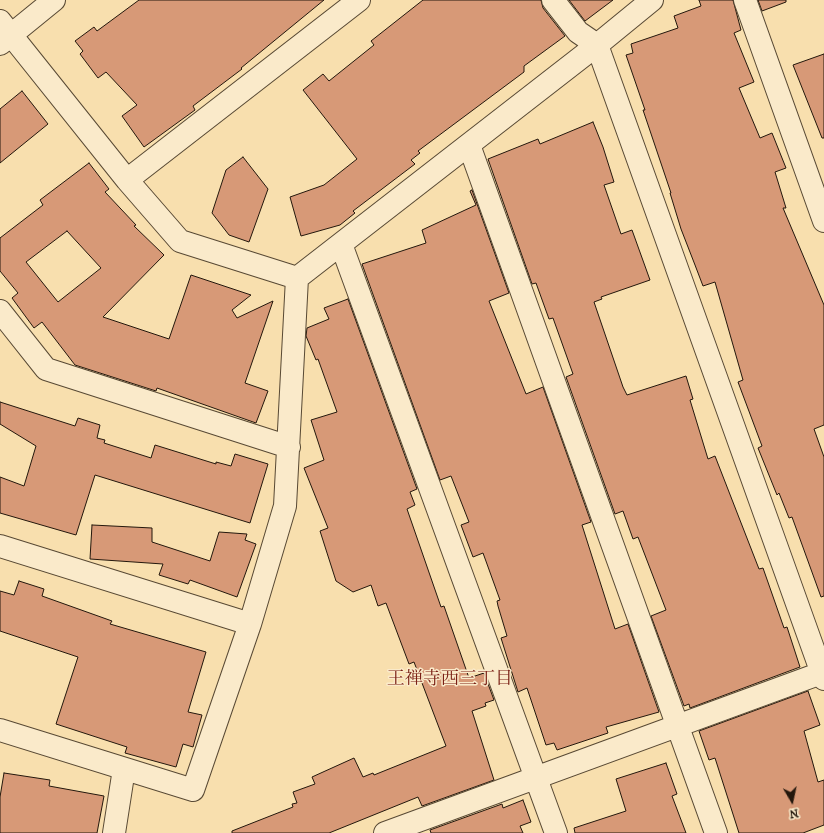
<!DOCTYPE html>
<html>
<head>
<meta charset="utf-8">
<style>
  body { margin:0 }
  #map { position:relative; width:824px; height:833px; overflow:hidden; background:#f8dfae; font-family:"IM FELL DW Pica",serif }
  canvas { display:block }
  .north { position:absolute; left:772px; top:781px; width:40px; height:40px; -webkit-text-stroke:3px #faeaca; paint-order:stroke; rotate:171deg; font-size:11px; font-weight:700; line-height:16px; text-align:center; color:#23170c }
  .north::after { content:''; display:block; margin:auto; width:14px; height:18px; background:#23170c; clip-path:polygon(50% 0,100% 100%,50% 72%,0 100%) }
</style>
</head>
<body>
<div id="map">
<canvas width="824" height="833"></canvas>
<div class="north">N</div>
</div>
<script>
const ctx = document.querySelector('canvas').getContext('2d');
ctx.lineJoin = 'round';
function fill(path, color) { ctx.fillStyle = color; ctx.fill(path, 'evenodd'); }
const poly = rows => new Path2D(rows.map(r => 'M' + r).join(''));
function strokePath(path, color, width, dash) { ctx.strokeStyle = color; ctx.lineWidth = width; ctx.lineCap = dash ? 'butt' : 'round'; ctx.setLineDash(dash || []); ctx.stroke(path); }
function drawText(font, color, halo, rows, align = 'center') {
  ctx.font = font + ' "IM FELL DW Pica","Noto Serif JP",serif'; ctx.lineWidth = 3; ctx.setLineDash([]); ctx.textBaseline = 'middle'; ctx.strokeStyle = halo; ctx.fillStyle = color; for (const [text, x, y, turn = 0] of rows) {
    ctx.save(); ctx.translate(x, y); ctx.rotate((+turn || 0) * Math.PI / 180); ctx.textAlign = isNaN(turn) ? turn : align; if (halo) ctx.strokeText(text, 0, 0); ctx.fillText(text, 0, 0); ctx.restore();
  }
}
const building = poly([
  [139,0,324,0,241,68,242,69,193,106,195,110,144,147,122,116,137,105,106,72,98,78,80,54,83,51,75,41,94,27,97,31,139,0],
  [423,0,541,0,543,8,565,36,524,66,524,72,418,151,420,153,411,160,415,164,353,211,355,213,340,225,301,236,290,197,324,185,357,159,303,90,323,74,329,81,374,45,371,41,423,0],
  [569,0,613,0,585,21,569,0],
  [699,0,733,0,741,30,734,33,754,82,739,88,760,138,772,133,786,168,775,172,786,208,783,208,824,305,824,425,814,429,824,457,824,596,821,597,792,517,789,518,779,493,777,495,758,448,762,446,738,382,743,380,715,282,703,286,695,265,681,229,670,193,671,193,643,110,645,110,626,55,633,53,631,44,678,28,674,16,701,6,699,0],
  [758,0,786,0,786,2,762,11,758,0],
  [824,54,824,138,822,138,793,65,824,54],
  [22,91,48,124,0,163,0,109,22,91],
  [593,122,603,147,614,182,604,185,621,234,632,230,650,280,601,297,602,299,594,302,623,387,627,395,686,376,693,399,690,400,708,459,715,456,759,569,763,568,784,628,787,627,800,667,690,708,689,704,684,706,651,616,666,610,638,537,633,539,623,511,615,514,566,377,573,374,553,318,549,319,536,283,532,284,488,159,538,139,540,144,593,122],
  [243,157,268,189,249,242,229,235,212,213,226,170,243,157],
  [89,163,109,189,105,192,136,225,134,226,164,255,103,317,169,339,191,275,251,295,232,310,237,318,273,301,245,383,268,391,256,423,157,388,156,391,75,365,42,322,34,328,12,298,18,293,0,271,0,238,43,205,40,200,89,163],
  [67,231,101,268,58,302,26,262,67,231],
  [472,190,509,293,489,301,526,394,543,387,591,522,582,525,615,629,628,624,659,712,606,727,608,733,557,750,554,743,546,745,527,688,518,692,501,638,507,636,498,606,497,601,500,600,483,553,473,557,461,525,469,522,451,476,440,480,362,264,426,243,422,230,476,205,470,191,472,190],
  [348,299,417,489,410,492,415,505,407,509,441,607,444,606,469,678,484,673,494,700,485,703,486,706,472,711,494,780,422,806,418,797,329,833,232,833,232,831,293,807,292,804,297,803,293,792,315,784,312,777,354,758,363,777,373,773,374,775,446,746,414,662,409,664,386,603,378,606,371,585,353,592,336,581,320,531,328,528,304,468,324,460,311,420,337,412,318,359,316,360,306,336,307,328,329,319,324,308,348,299],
  [0,402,75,426,78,418,100,425,97,438,105,440,104,443,151,458,155,445,216,464,216,462,231,466,235,454,268,464,250,523,95,475,76,535,0,513,0,477,24,486,36,446,0,424,0,402],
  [92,525,152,528,152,542,210,561,219,532,247,534,245,540,256,544,237,597,190,580,188,584,159,575,163,564,90,559,92,525],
  [19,581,44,589,42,596,112,621,110,624,206,652,188,712,202,715,193,747,183,744,176,767,125,753,127,747,56,724,78,657,0,631,0,591,14,595,19,581],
  [808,691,820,725,804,731,818,782,824,780,824,825,803,833,739,833,715,758,709,760,699,731,808,691],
  [666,763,677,794,672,796,686,833,575,833,574,828,626,811,616,779,666,763],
  [4,773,50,780,49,786,104,796,97,833,0,833,0,797,4,773],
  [523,800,531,822,520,826,523,833,431,833,430,830,502,804,503,808,523,800]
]);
const minor = poly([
  [553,0,578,32,597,45,824,679],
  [745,0,824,221],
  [0,21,127,180,180,241,297,278],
  [0,44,54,0],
  [469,145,716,833],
  [127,180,359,0],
  [341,244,556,833],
  [0,311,46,369,289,447],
  [0,546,250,624],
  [0,730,193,790,250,624,285,506,297,278,597,45,652,0],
  [114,833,124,769],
  [385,833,824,672]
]);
const neighbourhoodNames = [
  ["王禅寺西三丁目",450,680]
];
fill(building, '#d79977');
strokePath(building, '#23170c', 1);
strokePath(minor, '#584934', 24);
strokePath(minor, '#faeaca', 22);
drawText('18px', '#7a1f14', '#faeaca', neighbourhoodNames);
</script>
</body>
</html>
